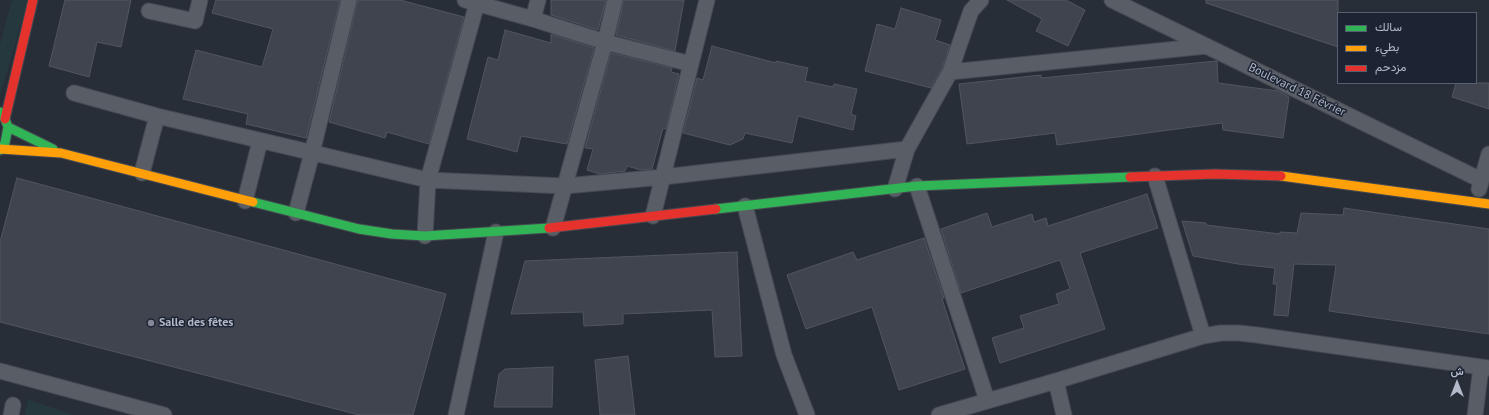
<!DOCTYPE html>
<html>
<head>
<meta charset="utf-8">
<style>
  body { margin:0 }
  #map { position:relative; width:1489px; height:415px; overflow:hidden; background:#282e38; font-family:"PT Sans",Vazirmatn,sans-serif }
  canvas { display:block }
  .legend { position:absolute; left:1337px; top:12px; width:140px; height:72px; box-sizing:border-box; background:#1c2333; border:1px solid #585f6f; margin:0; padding:5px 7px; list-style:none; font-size:12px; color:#b2b9c9 }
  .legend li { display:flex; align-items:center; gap:8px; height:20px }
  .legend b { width:20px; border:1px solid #585f6f }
  .north { position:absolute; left:1437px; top:363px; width:40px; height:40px; -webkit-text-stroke:3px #1c2333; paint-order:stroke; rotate:0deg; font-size:11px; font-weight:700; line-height:16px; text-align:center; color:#b2b9c9 }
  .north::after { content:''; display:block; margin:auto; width:14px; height:18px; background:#b2b9c9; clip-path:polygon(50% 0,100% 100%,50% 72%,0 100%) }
</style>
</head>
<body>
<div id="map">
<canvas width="1489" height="415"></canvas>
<ul class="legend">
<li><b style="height:5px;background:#30b455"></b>سالك</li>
<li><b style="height:5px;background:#ff9f0a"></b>بطيء</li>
<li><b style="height:5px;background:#e5322d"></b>مزدحم</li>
</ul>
<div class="north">ش</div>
</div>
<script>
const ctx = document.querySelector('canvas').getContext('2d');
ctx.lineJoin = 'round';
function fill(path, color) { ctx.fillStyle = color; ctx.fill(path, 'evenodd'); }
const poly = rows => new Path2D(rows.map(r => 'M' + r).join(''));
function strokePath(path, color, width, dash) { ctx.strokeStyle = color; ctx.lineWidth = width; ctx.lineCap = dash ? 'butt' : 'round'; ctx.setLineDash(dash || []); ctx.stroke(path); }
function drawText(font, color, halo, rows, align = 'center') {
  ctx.font = font + ' "PT Sans",sans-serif'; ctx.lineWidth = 3; ctx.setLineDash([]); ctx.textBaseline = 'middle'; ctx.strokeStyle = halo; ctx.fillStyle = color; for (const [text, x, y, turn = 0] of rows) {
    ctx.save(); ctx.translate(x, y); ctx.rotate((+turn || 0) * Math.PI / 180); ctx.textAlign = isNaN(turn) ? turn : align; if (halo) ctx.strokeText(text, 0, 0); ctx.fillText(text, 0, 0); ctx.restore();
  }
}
const green = poly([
  [12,0,28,0,0,96,0,44],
  [28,400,29,400,74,415,25,415]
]);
const building = poly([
  [65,0,131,0,121,47,97,42,89,77,49,66,65,0],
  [216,0,340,0,306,138,246,124,248,114,183,99,196,50,262,67,273,29,212,13,216,0],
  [358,0,400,0,464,17,429,144,387,132,385,138,329,122,358,0],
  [551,0,606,0,598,30,551,15,551,0],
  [624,0,684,0,675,51,616,35,624,0],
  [1007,0,1066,0,1085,10,1068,46,1036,31,1042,19,1007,0],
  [1206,0,1338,0,1338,47,1206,3,1206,0],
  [901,8,941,20,935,40,950,45,942,68,931,88,865,71,877,24,895,29,901,8],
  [505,30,551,43,551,34,594,48,567,144,521,136,517,152,467,139,488,57,498,60,505,30],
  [712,46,776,63,776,61,808,68,805,81,833,87,834,84,857,89,851,114,856,116,853,130,798,116,792,143,745,133,743,139,730,145,683,133,697,78,703,80,712,46],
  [611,53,672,68,671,72,679,74,666,129,663,128,652,169,641,170,627,166,625,171,600,174,587,170,593,149,585,148,611,53],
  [1216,61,1217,61,1218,83,1278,91,1289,97,1283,138,1223,130,1222,123,1057,145,1055,133,967,144,959,84,1041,75,1041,78,1216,61],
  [1456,83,1489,83,1489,109,1452,97,1456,83],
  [17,178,446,294,413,415,359,415,0,322,0,242,17,178],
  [1147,194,1158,228,1080,253,1105,329,1000,363,992,338,1024,328,1020,316,1059,304,1056,294,1070,289,1060,260,961,293,941,229,987,213,992,227,1032,214,1034,222,1046,218,1048,226,1147,194],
  [1344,208,1489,229,1489,334,1329,311,1336,265,1294,264,1288,316,1274,315,1277,284,1273,284,1275,268,1238,264,1193,256,1182,221,1206,223,1206,225,1280,234,1280,232,1297,233,1301,213,1343,215,1344,208],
  [924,238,944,298,942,299,965,369,899,390,872,307,806,329,787,275,853,252,857,260,924,238],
  [737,252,742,356,715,357,712,310,623,314,623,324,584,326,583,312,511,314,525,261,737,252],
  [628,356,635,415,600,415,595,360,628,356],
  [553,367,552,407,494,407,499,374,505,369,553,367]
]);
const street = poly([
  [465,0,533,19,605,42,691,64],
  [1112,0,1481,180],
  [149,11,195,21,200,0],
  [533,19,538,0],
  [950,72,1207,46],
  [74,93,157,116,428,180,565,186,663,177,907,149],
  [142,173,157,116],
  [1155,176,1203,336],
  [917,186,987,400],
  [895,189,907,149,950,72,971,11,981,0],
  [1479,189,1489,154],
  [245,201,260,141],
  [745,206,784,355,807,415],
  [296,213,312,153,349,0],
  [653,216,707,0],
  [553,228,605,42,615,0],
  [425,236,428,180,477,3],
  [0,371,164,415],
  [1056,381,1064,415],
  [11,415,13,405],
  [456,415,496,232],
  [939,415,1056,381,1203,336,1221,333,1239,333,1257,335,1489,368],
  [1475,415,1481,367]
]);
const fast = poly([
  [0,112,5,119,8,127,5,143,0,150],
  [8,127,53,149],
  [253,202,359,229,392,234,425,236,549,228],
  [716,209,917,186,1130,177]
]);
const slow = poly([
  [0,149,61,153,253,202],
  [1281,176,1489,204]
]);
const jam = poly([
  [5,119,33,0],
  [1130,177,1215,174,1281,176],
  [549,228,716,209]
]);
const markers = [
  [151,323,4,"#828896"]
];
const streetNames = [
  ["Boulevard 18 Février",1297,90,26]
];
const poiNames = [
  ["Salle des fêtes",159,323]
];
fill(green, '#25383e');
fill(building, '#40444e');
strokePath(building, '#50565f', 1);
strokePath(street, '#454951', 17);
strokePath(fast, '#454951', 11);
strokePath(slow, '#454951', 11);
strokePath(jam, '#454951', 11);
strokePath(street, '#595d65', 15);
strokePath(fast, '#30b455', 9);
strokePath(slow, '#ff9f0a', 9);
strokePath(jam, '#e5322d', 9);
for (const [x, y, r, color] of markers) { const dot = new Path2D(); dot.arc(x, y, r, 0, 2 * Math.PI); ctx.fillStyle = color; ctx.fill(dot); strokePath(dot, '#1c2333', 1.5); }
drawText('12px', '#b2b9c9', '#1c2333', streetNames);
drawText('bold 12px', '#b2b9c9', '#1c2333', poiNames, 'left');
</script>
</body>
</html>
